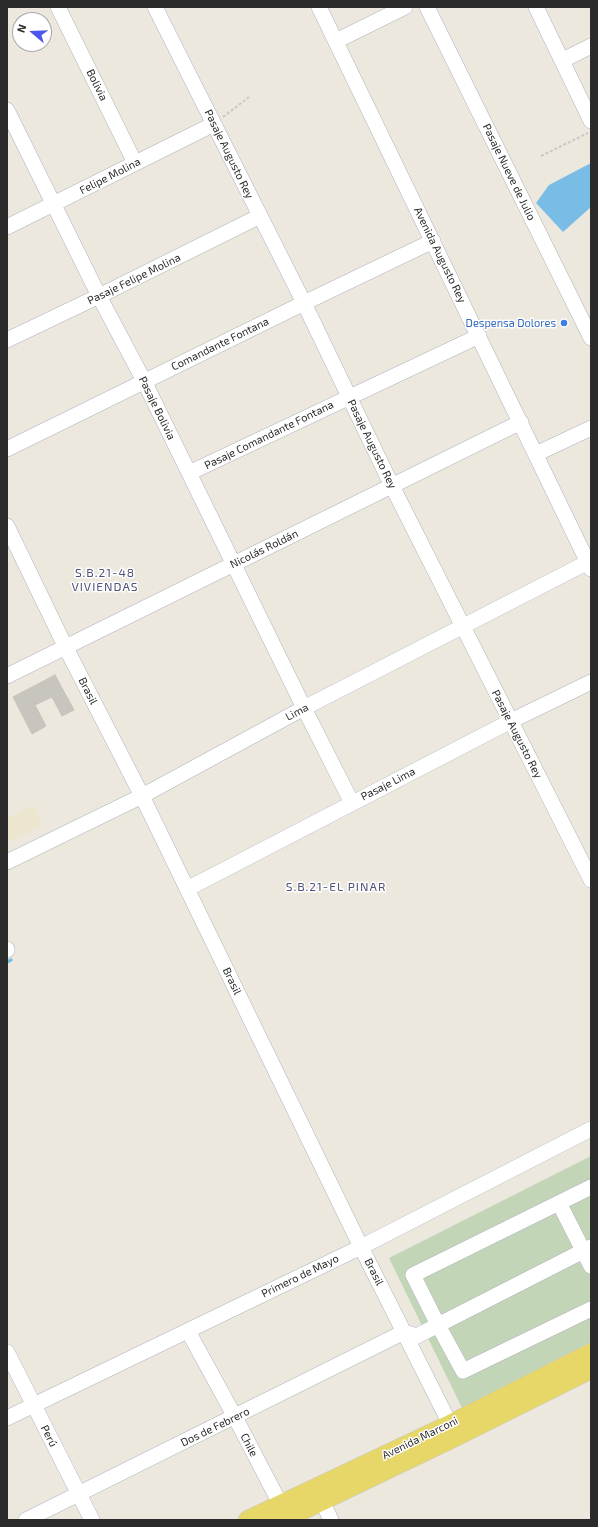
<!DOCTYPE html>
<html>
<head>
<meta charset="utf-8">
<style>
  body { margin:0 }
  #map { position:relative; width:598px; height:1527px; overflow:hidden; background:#ece8de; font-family:"Exo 2",sans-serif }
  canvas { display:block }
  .frame { position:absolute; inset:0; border:8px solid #2b2b2b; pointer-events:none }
  .north { position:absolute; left:12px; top:12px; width:40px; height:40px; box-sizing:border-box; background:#fff; border:1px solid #aaa; border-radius:50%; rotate:289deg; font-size:11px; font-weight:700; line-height:16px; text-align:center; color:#2b2b2b }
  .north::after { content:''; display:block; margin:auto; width:14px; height:18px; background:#4a56ee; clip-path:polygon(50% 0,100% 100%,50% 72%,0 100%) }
</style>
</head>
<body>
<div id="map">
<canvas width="598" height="1527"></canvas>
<div class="frame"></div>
<div class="north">N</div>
</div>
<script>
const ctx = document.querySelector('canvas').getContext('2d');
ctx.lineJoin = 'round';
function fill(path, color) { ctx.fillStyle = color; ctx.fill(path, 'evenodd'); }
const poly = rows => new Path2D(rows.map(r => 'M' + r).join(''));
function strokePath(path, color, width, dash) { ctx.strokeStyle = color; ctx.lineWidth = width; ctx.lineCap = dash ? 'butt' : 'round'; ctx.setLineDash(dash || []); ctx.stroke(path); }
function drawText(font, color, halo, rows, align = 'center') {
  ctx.font = font + ' "Exo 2",sans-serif'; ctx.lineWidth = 3; ctx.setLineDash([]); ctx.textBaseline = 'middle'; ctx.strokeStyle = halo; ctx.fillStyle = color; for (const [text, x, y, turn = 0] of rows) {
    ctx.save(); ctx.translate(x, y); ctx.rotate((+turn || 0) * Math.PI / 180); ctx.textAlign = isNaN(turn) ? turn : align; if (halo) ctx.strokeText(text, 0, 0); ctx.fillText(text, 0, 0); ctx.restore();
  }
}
const education = poly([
  [33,805,43,826,7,843,7,818]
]);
const cemetery = poly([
  [591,1156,591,1344,463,1410,389,1258]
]);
const water = poly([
  [591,163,591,207,563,232,536,203,549,185]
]);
const stream = poly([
  [7,962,11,960]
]);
const building = poly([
  [55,675,74,710,62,716,52,697,35,705,46,726,32,734,13,697,55,675]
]);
const path = poly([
  [223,117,249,97],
  [541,156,588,133]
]);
const minor = poly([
  [58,7,135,163],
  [155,7,304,303,392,486,591,880],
  [319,7,591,569],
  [427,7,591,338],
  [536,7,591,121],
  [336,41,405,7],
  [563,60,591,46],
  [7,110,99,296,144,381,304,708,352,803],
  [7,227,214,124],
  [7,340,99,296,260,216],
  [7,449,304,303,433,241],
  [536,454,591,428],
  [189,473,479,336],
  [7,526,66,648,142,796,361,1247,455,1434],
  [7,676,521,422],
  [7,862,142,796,304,708,588,562],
  [187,889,511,721,591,682],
  [7,949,7,950],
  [591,1187,413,1275,438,1325,591,1247],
  [559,1203,591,1266],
  [188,1331,235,1417,285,1513],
  [7,1352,92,1520],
  [7,1418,361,1247,591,1129],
  [322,1501,331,1520],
  [26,1520,404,1332,417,1336,438,1325,463,1371,591,1309]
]);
const major = poly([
  [248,1520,451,1424,591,1353],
  [282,1520,457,1436,591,1369]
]);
const markers = [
  [564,323,4,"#3f7fe0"]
];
const streetNames = [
  ["Bolivia",97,85,64],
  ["Pasaje Augusto Rey",229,154,64],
  ["Pasaje Nueve de Julio",509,172,64],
  ["Felipe Molina",110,176,-27],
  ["Avenida Augusto Rey",440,255,64],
  ["Pasaje Felipe Molina",134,279,-26],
  ["Comandante Fontana",220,344,-26],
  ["Pasaje Bolivia",157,408,64],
  ["Pasaje Comandante Fontana",269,435,-26],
  ["Pasaje Augusto Rey",372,444,64],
  ["Nicolás Roldán",264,549,-26],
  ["Brasil",88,691,63],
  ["Lima",297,712,-28],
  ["Pasaje Augusto Rey",517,734,63],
  ["Pasaje Lima",388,784,-27],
  ["Brasil",232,981,64],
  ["Brasil",374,1272,63],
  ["Primero de Mayo",300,1276,-26],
  ["Dos de Febrero",215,1427,-26],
  ["Perú",49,1436,63],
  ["Avenida Marconi",420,1438,-26],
  ["Chile",249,1445,63]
];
const shopNames = [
  ["Despensa Dolores",556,323]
];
const neighbourhoodNames = [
  ["S.B.21-48",105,573],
  ["VIVIENDAS",105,587],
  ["S.B.21-EL PINAR",336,887]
];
fill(education, '#ece6cf');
fill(cemetery, '#c2d5b7');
fill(water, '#79bde7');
strokePath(stream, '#79bde7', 3.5);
fill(building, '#c8c4be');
strokePath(building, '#c7c3b8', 1);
strokePath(minor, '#b2b3be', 16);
strokePath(major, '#c8c8c8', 20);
strokePath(path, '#c8c8c8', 2, [3, 2]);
strokePath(minor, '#fff', 15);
strokePath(major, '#e7d768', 19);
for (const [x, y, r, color] of markers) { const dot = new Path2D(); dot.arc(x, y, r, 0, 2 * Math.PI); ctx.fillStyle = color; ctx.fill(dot); strokePath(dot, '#fff', 1.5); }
drawText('11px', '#2b2b2b', '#fff', streetNames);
drawText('11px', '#366cbe', '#fff', shopNames, 'right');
ctx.letterSpacing = '1px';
drawText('12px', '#4e5179', '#fff', neighbourhoodNames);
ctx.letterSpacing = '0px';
</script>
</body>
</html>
